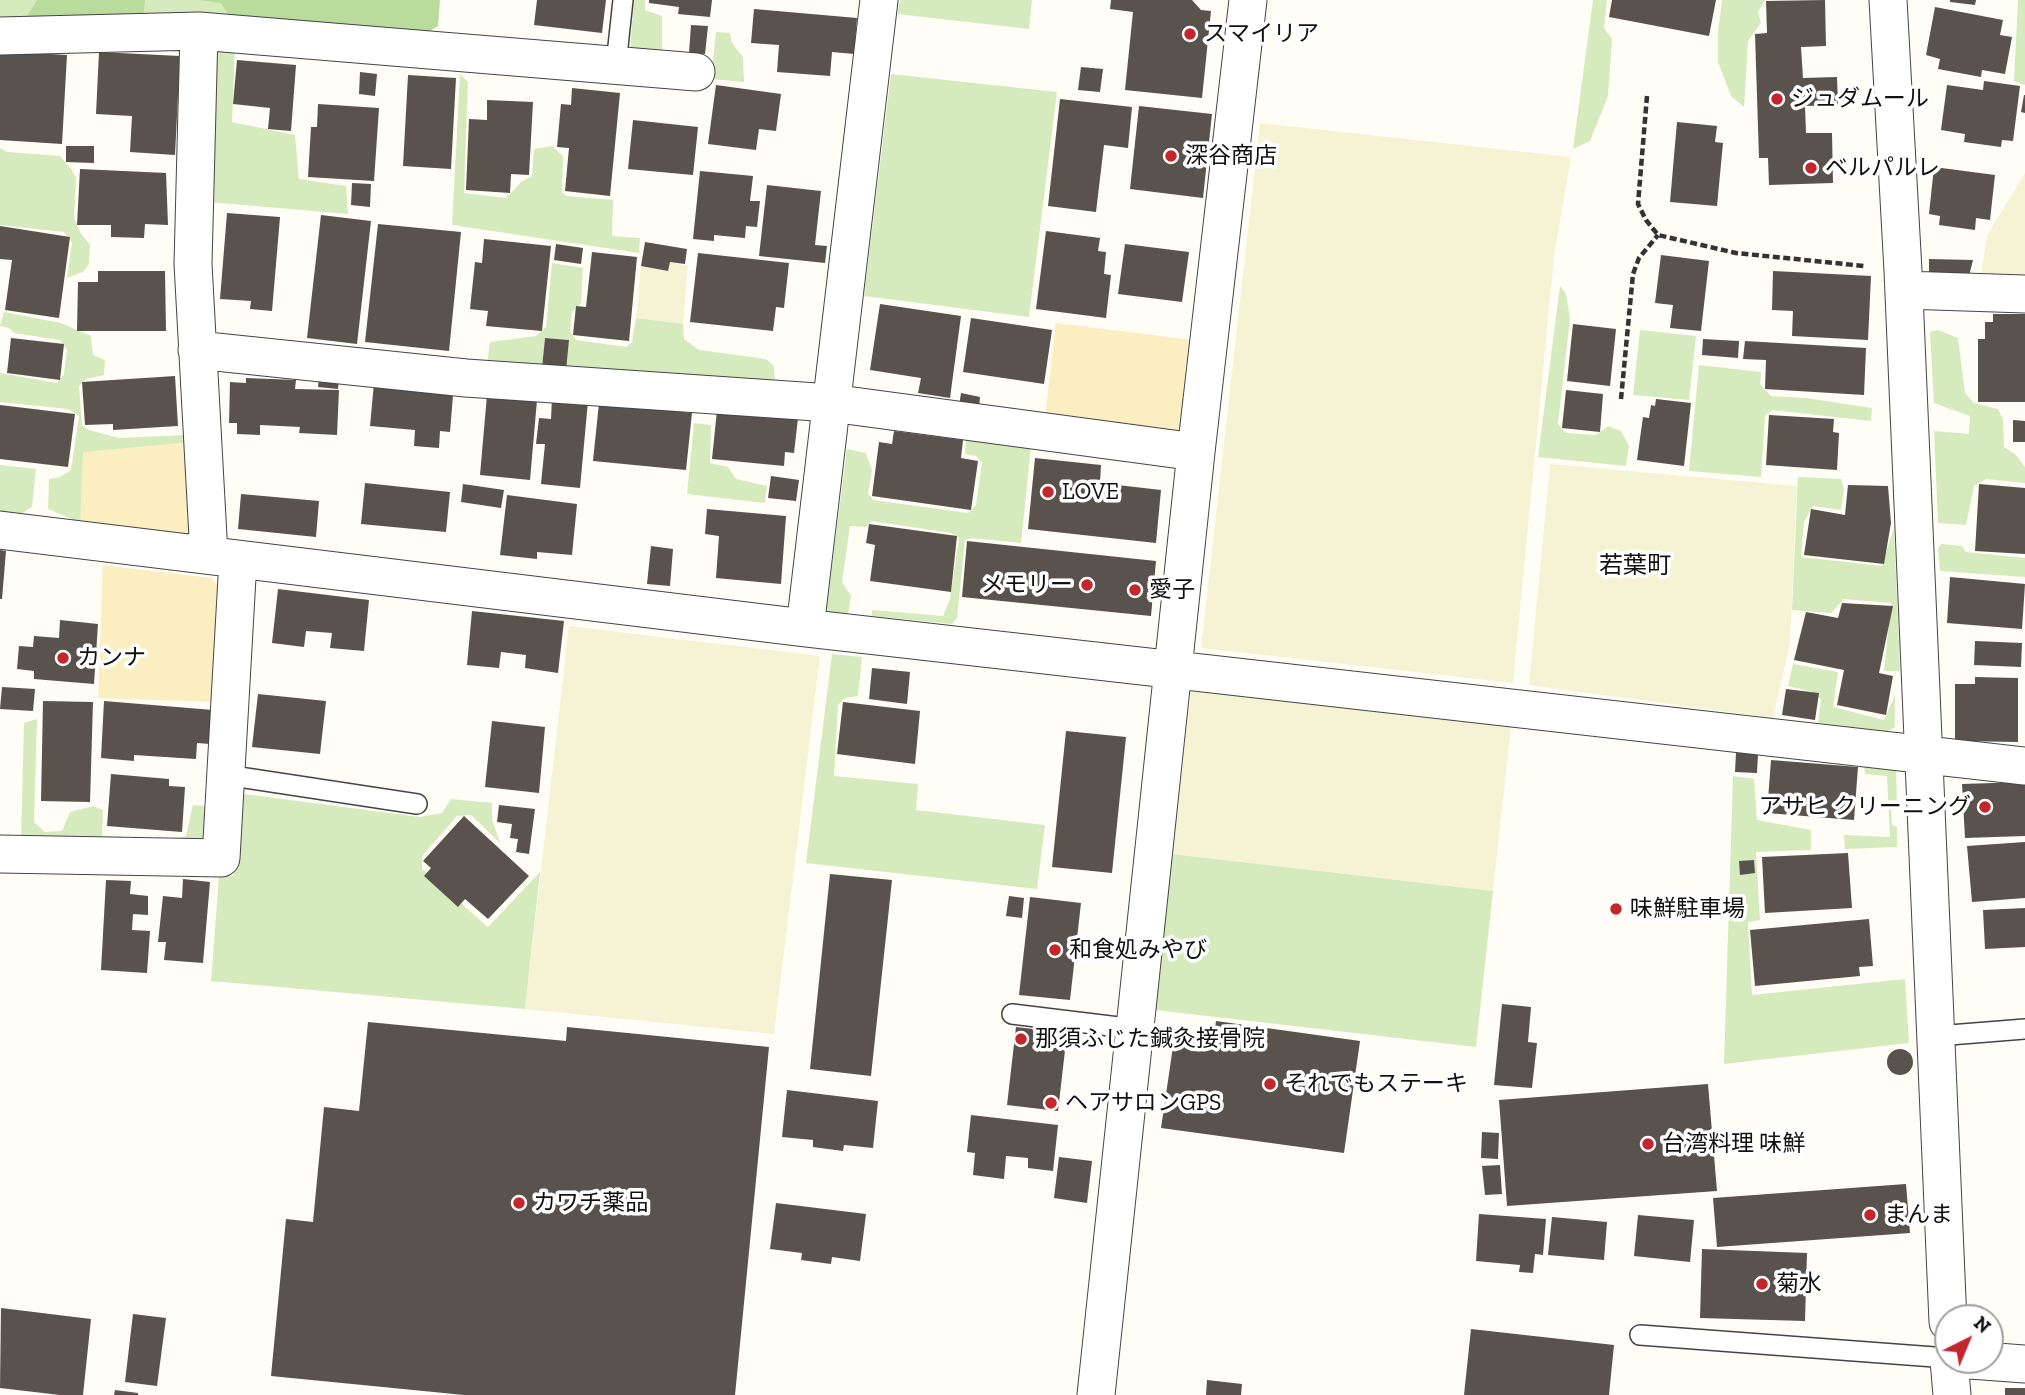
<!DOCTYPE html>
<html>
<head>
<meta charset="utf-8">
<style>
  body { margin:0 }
  #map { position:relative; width:2025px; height:1395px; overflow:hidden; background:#fffdf5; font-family:"Zilla Slab",serif }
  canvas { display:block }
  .north { position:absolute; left:1934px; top:1304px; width:70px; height:70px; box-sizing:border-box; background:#fff; border:2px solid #a0a0a0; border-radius:50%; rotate:43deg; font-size:19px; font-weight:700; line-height:28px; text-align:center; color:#111 }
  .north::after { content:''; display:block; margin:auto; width:24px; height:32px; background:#c4262e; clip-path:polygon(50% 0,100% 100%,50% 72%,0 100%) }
</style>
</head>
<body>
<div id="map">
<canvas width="2025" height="1395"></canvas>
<div class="north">N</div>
</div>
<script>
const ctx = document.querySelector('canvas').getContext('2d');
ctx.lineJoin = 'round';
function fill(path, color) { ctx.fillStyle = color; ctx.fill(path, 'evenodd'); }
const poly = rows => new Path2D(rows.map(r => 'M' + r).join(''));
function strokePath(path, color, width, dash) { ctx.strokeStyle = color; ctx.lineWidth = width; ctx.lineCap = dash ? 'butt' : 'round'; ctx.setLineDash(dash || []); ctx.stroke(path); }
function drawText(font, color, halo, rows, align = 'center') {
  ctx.font = font + ' "Zilla Slab","Noto Sans JP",serif'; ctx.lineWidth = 7; ctx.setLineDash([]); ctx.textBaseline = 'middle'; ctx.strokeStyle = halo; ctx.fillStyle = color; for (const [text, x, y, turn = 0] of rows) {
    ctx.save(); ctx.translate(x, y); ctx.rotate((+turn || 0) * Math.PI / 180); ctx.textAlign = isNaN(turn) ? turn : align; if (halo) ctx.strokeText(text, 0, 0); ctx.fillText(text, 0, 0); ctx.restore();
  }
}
const farmland = poly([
  [1260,123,1571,157,1554,257,1513,683,1201,648],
  [2025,173,2025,278,1981,276,1987,235],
  [670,262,688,266,683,324,636,318,641,266,668,271],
  [1550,464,1797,486,1790,643,1773,718,1529,685],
  [569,626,820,656,774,1034,525,1009],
  [1191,690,1511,727,1493,891,1172,854]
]);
const green = poly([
  [0,0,299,0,297,24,0,24],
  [634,0,645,0,645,10,662,16,662,55,630,52],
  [900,0,1032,0,1029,29,897,14],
  [1593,0,1607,0,1604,28,1612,39,1608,96,1590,141,1573,149],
  [1722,0,1765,0,1758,12,1761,23,1748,41,1744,107,1731,96,1718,62,1718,32],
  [2018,0,2025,0,2025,85,2014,81],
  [716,32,730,33,732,43,743,57,744,82,711,79],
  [209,46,235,47,232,122,295,135,299,179,346,186,348,214,209,202],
  [460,74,468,82,464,193,506,198,521,182,532,176,534,149,552,146,563,156,562,192,566,196,613,200,612,236,640,238,639,253,452,225],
  [891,74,1057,92,1029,317,864,296],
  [0,148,7,152,60,156,72,170,76,178,74,218,80,232,90,245,89,264,83,272,67,278,72,242,64,232,0,225],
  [552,263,583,268,581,303,572,312,570,331,576,340,626,347,632,342,636,318,683,324,684,339,699,350,766,359,774,366,775,386,566,371,569,340,545,338,542,368,487,365,490,342,536,336,546,327],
  [1560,286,1566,294,1570,319,1558,424,1566,433,1596,435,1608,426,1621,431,1629,446,1626,466,1538,457],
  [4,312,61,323,91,336,93,355,105,360,104,375,86,379,79,386,82,425,89,430,119,438,184,435,190,442,80,527,72,519,48,509,49,479,60,477,71,470,79,416,68,409,0,402,0,373,57,383,64,374,67,350,60,340,14,333,9,328,0,326],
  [1640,330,1696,336,1689,400,1633,395],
  [1938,330,1958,338,1965,393,1974,403,1998,409,2003,419,2004,447,2016,455,2025,467,2025,483,1986,479,1974,486,1966,525,1938,523,1934,431,1969,434,1970,416,1934,403,1930,332],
  [1699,365,1761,372,1760,384,1771,396,1806,398,1872,408,1871,421,1772,410,1765,416,1761,477,1689,471],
  [694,423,711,425,710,463,728,467,736,479,767,486,765,503,687,494],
  [966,437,1031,447,1021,543,972,538,965,540,957,618,952,624,872,616,872,610,943,616,950,599,959,538,951,533,872,521,866,527,850,526,842,582,851,596,848,615,826,612,847,449,866,453,872,470,868,493,873,500,968,513,976,505,982,463,976,456,965,454],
  [0,465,36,469,32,507,21,514,0,512],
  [1798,477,1841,479,1844,489,1841,510,1813,506,1804,522,1801,557,1882,566,1894,527,1900,671,1884,671,1891,603,1844,599,1831,613,1792,610],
  [1941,544,1962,546,1966,552,2025,558,2025,577,1940,571,1938,549],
  [832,654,862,657,858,696,845,698,838,705,834,776,918,784,916,810,1045,825,1037,889,806,863],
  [1793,664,1838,672,1833,707,1884,720,1895,695,1895,727,1884,733,1818,723,1821,699,1813,692,1788,686],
  [37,719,34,822,45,832,62,831,70,812,93,806,103,810,102,836,176,839,186,836,193,805,207,806,207,850,21,839,24,723],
  [1864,765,1896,768,1897,807,1891,811,1892,825,1897,827,1897,847,1845,849,1844,835,1890,837,1887,776,1865,774],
  [1733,776,1754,779,1757,820,1811,830,1811,850,1756,852,1760,920,1748,922,1752,995,1905,979,1909,1043,1724,1064],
  [244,794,420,817,442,813,451,799,492,803,492,819,500,843,471,815,457,816,422,856,422,869,488,927,540,872,525,1009,211,981,219,876,234,876],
  [1172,854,1493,891,1476,1047,1155,1010]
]);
const forest = poly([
  [37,0,145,0,143,18,23,23],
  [199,0,440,0,438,26,425,34,233,21,221,3]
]);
const sand = poly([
  [1056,323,1193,340,1182,434,1045,416],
  [190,442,192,535,80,527,83,452],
  [103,565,212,578,217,585,212,702,98,698]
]);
const building = poly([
  [537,0,606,0,602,33,534,25],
  [649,0,712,0,710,17,678,14,679,7,649,3],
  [1111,0,1192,0,1201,10,1211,11,1202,98,1125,90,1133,12,1110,9],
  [1612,0,1716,0,1709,36,1609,17],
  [1825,0,1826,46,1801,47,1803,78,1837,77,1838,105,1805,106,1806,133,1832,133,1833,183,1769,185,1768,158,1759,158,1755,34,1767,33,1766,1],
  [1950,0,1976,0,1975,5,1950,2],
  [1935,7,2003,20,2000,35,2012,37,2005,74,1982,70,1981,77,1938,69,1940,59,1926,55],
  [754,9,857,18,854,54,832,52,830,76,777,72,779,45,751,43],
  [691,25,708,26,705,54,689,53],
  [0,51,67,55,62,144,0,140],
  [99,52,180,56,175,155,130,152,132,116,96,114],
  [237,60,296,65,291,131,268,129,270,108,233,104],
  [1081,67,1103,69,1100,92,1078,90],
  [360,72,377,74,375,96,359,94],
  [408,75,456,78,451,169,403,166],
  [1984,81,2020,86,2013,141,2002,140,2001,147,1964,142,1965,134,1941,130,1947,85,1983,90],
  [716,85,781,94,776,131,759,129,756,150,708,144],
  [572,88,620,93,610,196,565,191,569,148,557,147,561,104,571,105],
  [2024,95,2025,95,2025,113,2021,112],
  [1060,99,1132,107,1128,148,1104,145,1096,212,1048,206],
  [487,100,533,102,529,175,511,174,510,193,466,190,469,119,487,120],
  [318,104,379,108,374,181,308,177,311,127,317,127],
  [1139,106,1212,114,1203,198,1130,189],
  [633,120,698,127,693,175,628,169],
  [1677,122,1717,126,1715,142,1723,143,1717,206,1670,202],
  [66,146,94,146,94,163,66,162],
  [1934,167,1995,175,1990,220,1976,218,1975,230,1939,225,1940,216,1929,214],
  [80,169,166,173,168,225,145,224,144,238,111,237,111,225,77,225],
  [700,171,753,176,750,201,760,201,757,227,746,226,745,238,714,235,714,241,693,239],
  [352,183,371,184,370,207,351,205],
  [767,185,821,191,815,245,827,246,825,263,759,256],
  [227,213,280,217,272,311,250,309,251,301,220,299],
  [321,215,371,221,357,344,307,338],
  [378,224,461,232,449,351,365,342],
  [0,226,70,237,59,318,5,310,12,260,0,259],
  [1046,231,1100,238,1098,251,1106,252,1104,274,1111,275,1106,318,1036,309],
  [484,239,551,246,542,331,486,326,488,311,470,309,475,262,482,263],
  [645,242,687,249,685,264,670,262,668,271,641,266],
  [556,244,583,248,581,264,554,260],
  [1125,244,1189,252,1182,302,1118,294],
  [592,252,637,257,629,341,573,335,576,306,586,307],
  [698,253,789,263,784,308,776,307,773,331,690,322],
  [1661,255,1709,261,1701,331,1670,328,1673,305,1655,303],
  [1929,259,1973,260,1969,276,1929,275],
  [98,271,165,271,166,331,77,331,78,282,98,282],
  [1773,271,1871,276,1868,340,1792,336,1793,311,1772,310],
  [880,304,961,316,950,398,918,393,921,378,870,370],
  [1993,314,2025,314,2025,402,1978,402,1978,339,1985,339,1985,322,1993,322],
  [971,318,1052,330,1044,384,963,372],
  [1573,324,1616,329,1610,386,1567,381],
  [11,338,64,344,60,380,7,373],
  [545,338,569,340,566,371,542,368],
  [1703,339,1739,341,1738,358,1702,355],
  [1745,341,1866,348,1864,395,1765,389,1766,360,1743,359],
  [175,376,178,426,113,430,113,424,85,425,82,382],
  [319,377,339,379,338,389,318,387],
  [246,378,296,380,295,389,339,390,337,435,299,433,300,427,260,425,260,435,237,434,237,423,229,423,230,382,246,383],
  [374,383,453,395,450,432,440,431,439,448,414,446,415,430,370,426],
  [1566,390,1603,394,1600,432,1562,428],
  [961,393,980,397,979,409,959,406],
  [487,395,537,400,530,480,480,475],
  [552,398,588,401,580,488,541,484,545,444,536,444,539,418,551,419],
  [1656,399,1691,403,1684,466,1637,460,1643,417,1649,418,1651,405,1655,406],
  [599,403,692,413,686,470,593,461],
  [0,405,75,414,68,467,0,459],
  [717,410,798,418,794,453,785,452,784,466,712,459],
  [1769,415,1834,419,1833,432,1839,433,1837,470,1766,465],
  [2013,420,2025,421,2025,442,2013,442],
  [894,431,963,440,961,458,978,461,971,510,872,496,879,442,892,444],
  [1035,458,1101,465,1100,483,1161,490,1156,543,1028,529],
  [771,476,799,480,796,501,768,498],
  [365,483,450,492,446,532,361,524],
  [463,484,504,490,501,508,461,502],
  [1979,484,2025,488,2025,554,1975,551],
  [1848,485,1888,486,1891,523,1884,564,1804,555,1811,509,1845,515],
  [241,494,319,501,316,537,238,529],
  [507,495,577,504,572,555,537,552,537,559,500,555],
  [707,509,786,516,781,584,716,578,719,536,705,534],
  [869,524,957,536,951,592,870,581,875,545,866,543],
  [967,541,1156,561,1151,616,962,597],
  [651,546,673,549,670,586,647,584],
  [0,550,6,551,2,599,0,599],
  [1950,577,2025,584,2022,629,1947,623],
  [278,589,369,600,364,651,330,648,332,633,306,631,304,647,272,643],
  [1842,603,1893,606,1879,673,1893,676,1886,715,1837,705,1844,670,1794,660,1806,612,1838,618],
  [472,611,564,621,558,673,525,668,526,655,501,652,499,668,467,665],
  [60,620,98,624,94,684,34,679,34,671,17,669,19,646,33,647,34,636,59,638],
  [1975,641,2022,643,2021,667,1974,665],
  [872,668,910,672,907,704,869,699],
  [1975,677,2018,678,2018,742,1955,741,1955,684,1975,684],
  [2,687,35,689,33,711,0,709],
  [1786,689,1819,693,1815,720,1782,715],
  [258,694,326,701,320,754,252,747],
  [43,701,93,702,90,802,41,801],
  [104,701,213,710,210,744,197,743,196,759,134,755,134,761,101,758],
  [843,702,920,711,915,764,837,754],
  [492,721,545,727,539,793,485,787],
  [1066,731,1126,737,1112,873,1052,867],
  [1736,752,1758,754,1757,773,1735,772],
  [1771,760,1858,767,1854,820,1767,813],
  [111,774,169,779,169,786,185,787,182,832,107,826],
  [2025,782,2025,836,1965,838,1962,784],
  [499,805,535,809,529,854,516,852,518,839,510,838,512,824,497,822],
  [464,816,529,876,488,919,465,899,458,907,424,876,431,868,423,861],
  [2025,842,2025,898,1972,902,1967,846],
  [1848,853,1852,908,1765,913,1762,857],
  [1754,860,1755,873,1740,875,1739,861],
  [830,874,892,880,871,1076,810,1069],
  [183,879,210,882,203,963,164,960,166,942,158,942,163,896,182,898],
  [106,880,131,881,130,894,148,896,148,915,133,914,132,930,150,931,147,973,101,970],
  [1009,896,1024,898,1022,918,1006,916],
  [1030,897,1081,903,1070,1000,1019,995],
  [2025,908,2025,947,1985,949,1983,910],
  [1869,919,1873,966,1859,967,1860,976,1755,986,1750,930],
  [1502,1004,1531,1007,1528,1042,1537,1043,1532,1088,1494,1085],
  [1216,1021,1360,1041,1344,1153,1161,1128,1175,1033,1214,1039],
  [368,1022,566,1041,567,1027,769,1047,735,1395,464,1395,271,1376,286,1219,313,1222,324,1107,359,1111],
  [1016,1027,1067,1033,1058,1111,1007,1105],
  '1887 1062a13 13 0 1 1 26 0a13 13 0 1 1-26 0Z',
  [1708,1084,1717,1191,1507,1206,1499,1100],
  [787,1090,878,1101,873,1148,844,1145,843,1151,813,1147,813,1140,782,1137],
  [971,1115,1058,1125,1053,1171,1028,1168,1028,1158,1006,1156,1004,1179,973,1175,975,1153,967,1152],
  [1482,1132,1499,1133,1498,1159,1481,1158],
  [1059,1157,1092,1161,1087,1203,1054,1198],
  [1500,1165,1502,1194,1485,1195,1482,1166],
  [1906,1184,1910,1233,1717,1247,1713,1198],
  [776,1203,866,1214,860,1261,832,1257,831,1264,801,1260,802,1253,770,1249],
  [1479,1214,1546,1219,1543,1255,1535,1254,1533,1273,1519,1272,1520,1265,1476,1261],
  [1638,1215,1694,1220,1690,1262,1634,1256],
  [1552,1217,1607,1222,1604,1260,1548,1255],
  [1702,1249,1807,1253,1805,1321,1700,1318],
  [1,1308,91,1319,83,1395,60,1395,0,1388],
  [133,1314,166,1318,157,1386,125,1382],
  [1471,1329,1614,1345,1609,1395,1464,1395],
  [1207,1380,1242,1384,1241,1395,1206,1395],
  [2005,1388,2025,1388,2025,1395,2005,1395],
  [115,1390,138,1393,138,1395,114,1395]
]);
const path = poly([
  [1647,96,1638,204,1646,220,1658,235,1736,253,1864,266],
  [1621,399,1633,274,1639,258,1658,235]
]);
const service = poly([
  [616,65,623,0],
  [226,775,417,804],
  [1012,1014,1135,1029],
  [1937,1036,2025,1029],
  [1640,1335,1948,1358]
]);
const minor = poly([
  [1888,0,1903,271,1948,1322],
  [199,31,193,264,209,555],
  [0,36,199,31,696,72],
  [1904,290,2025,294],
  [197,350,466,378,831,403,1196,452],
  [0,530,805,628,2025,766],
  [805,628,879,0],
  [0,854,221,858,238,560],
  [1949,1360,1952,1395],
  [1970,1360,2025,1364],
  [1096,1395,1196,452,1248,0]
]);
const markers = [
  [1190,34,7,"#c4262e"],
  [1777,99,7,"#c4262e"],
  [1171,156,7,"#c4262e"],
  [1811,168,7,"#c4262e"],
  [1048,492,7,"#c4262e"],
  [1087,585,7,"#c4262e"],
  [1135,590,7,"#c4262e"],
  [63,658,7,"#c4262e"],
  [1985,807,7,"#c4262e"],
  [1616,909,7,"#c4262e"],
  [1055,950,7,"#c4262e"],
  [1021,1039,7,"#c4262e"],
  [1270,1084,7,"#c4262e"],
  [1051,1103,7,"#c4262e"],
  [1648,1144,7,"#c4262e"],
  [519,1203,7,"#c4262e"],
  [1870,1215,7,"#c4262e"],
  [1762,1284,7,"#c4262e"]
];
const poiNames = [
  ["スマイリア",1204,34],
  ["ジュダムール",1791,99],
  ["深谷商店",1185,156],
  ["ベルパルレ",1825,168],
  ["LOVE",1062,492],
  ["メモリー",1073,585,"right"],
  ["愛子",1149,590],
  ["カンナ",77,658],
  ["アサヒ クリーニング",1971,807,"right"],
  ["味鮮駐車場",1630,909],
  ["和食処みやび",1069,950],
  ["那須ふじた鍼灸接骨院",1035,1039],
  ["それでもステーキ",1284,1084],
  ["ヘアサロンGPS",1065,1103],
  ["台湾料理 味鮮",1662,1144],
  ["カワチ薬品",533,1203],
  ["まんま",1884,1215],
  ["菊水",1776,1284]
];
const neighbourhoodNames = [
  ["若葉町",1635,566]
];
fill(farmland, '#f6f3d4');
fill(green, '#d5ebbd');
fill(forest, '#b9dc9c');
fill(sand, '#fbeec1');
fill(building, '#5a524d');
strokePath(service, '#444', 22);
strokePath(minor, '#444', 39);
strokePath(path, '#333', 4.5, [7, 3.5]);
strokePath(service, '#fff', 19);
strokePath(minor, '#fff', 37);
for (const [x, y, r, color] of markers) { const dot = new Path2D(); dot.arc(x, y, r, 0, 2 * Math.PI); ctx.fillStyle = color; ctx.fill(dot); strokePath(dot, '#fff', 2.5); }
drawText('23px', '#111', '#fff', poiNames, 'left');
drawText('24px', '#111', '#fff', neighbourhoodNames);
</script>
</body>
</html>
